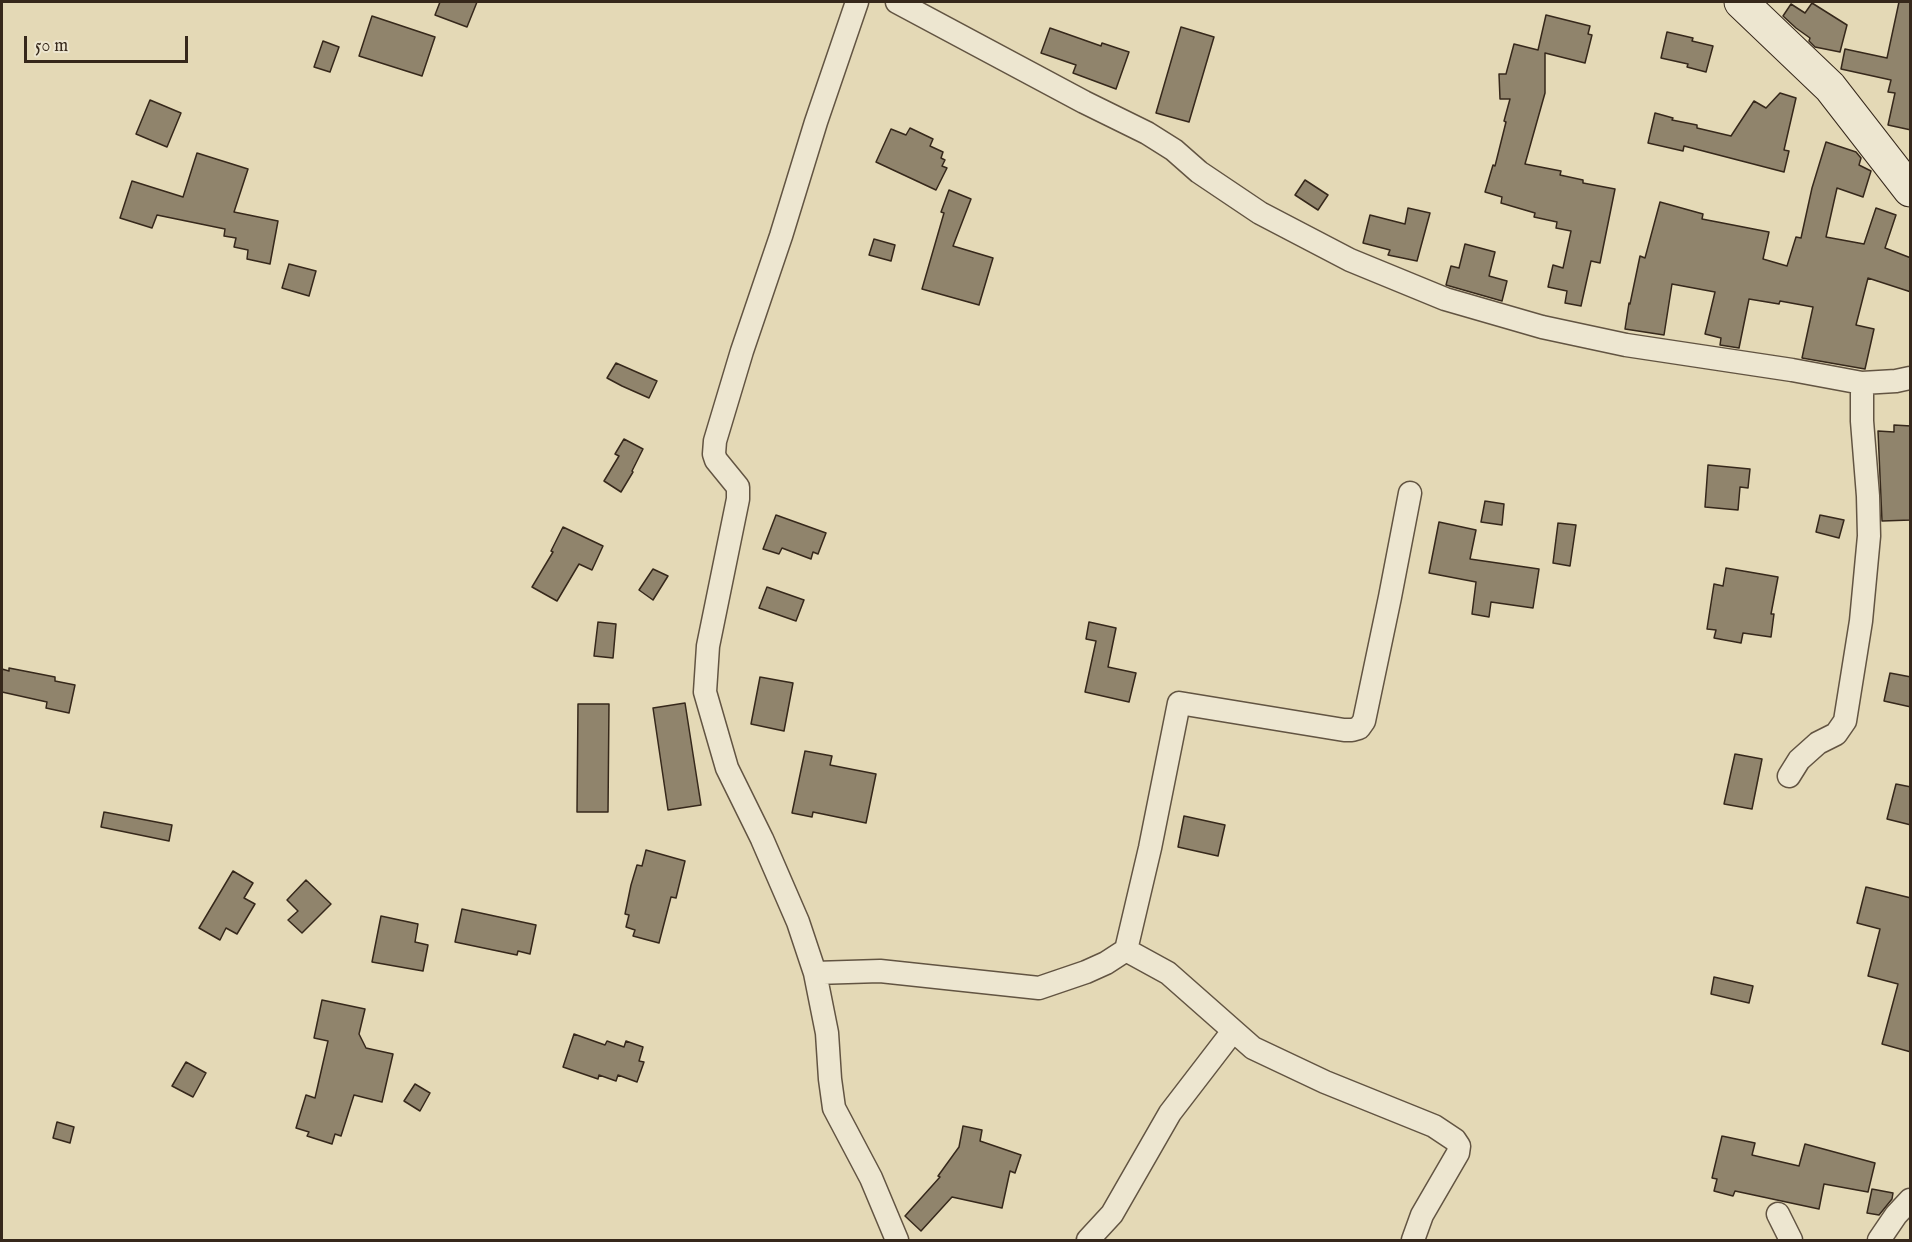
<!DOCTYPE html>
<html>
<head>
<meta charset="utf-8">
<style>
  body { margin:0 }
  #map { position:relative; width:1912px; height:1242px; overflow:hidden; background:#e4d9b6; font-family:"IM FELL English",serif }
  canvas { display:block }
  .frame { position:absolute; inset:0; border:3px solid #36281b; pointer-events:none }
  .scale { position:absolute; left:24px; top:36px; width:164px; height:27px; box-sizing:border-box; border:3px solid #36281b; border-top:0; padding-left:8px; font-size:18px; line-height:21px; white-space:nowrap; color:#36281b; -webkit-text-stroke:4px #ede6d0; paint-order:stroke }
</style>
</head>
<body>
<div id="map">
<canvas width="1912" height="1242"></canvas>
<div class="frame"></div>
<div class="scale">50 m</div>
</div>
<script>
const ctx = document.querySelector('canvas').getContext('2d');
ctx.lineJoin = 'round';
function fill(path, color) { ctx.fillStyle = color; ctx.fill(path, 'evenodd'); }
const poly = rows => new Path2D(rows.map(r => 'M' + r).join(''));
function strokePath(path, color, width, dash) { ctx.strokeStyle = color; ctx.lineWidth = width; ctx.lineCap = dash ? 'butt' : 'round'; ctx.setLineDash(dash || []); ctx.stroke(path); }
const building = poly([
  [440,2,477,2,467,27,435,15,440,2],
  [1899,2,1911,2,1911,130,1888,125,1895,93,1888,92,1891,80,1841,69,1845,49,1887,58,1899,2],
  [1812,3,1847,25,1840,52,1815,47,1809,41,1810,38,1796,28,1783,16,1791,4,1805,13,1812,3],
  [1546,15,1590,26,1588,34,1592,35,1585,63,1545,53,1545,93,1525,164,1561,171,1560,175,1583,180,1583,183,1615,189,1600,263,1591,261,1581,306,1565,303,1567,291,1548,287,1553,265,1563,268,1571,231,1556,228,1557,222,1534,217,1535,213,1501,203,1502,197,1485,192,1493,165,1495,166,1506,122,1504,121,1510,99,1500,99,1499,74,1506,74,1514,44,1538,50,1546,15],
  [372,16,435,37,422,76,359,56,372,16],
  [1181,27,1214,37,1189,122,1156,113,1181,27],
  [1050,28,1101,46,1102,43,1129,52,1116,89,1073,73,1076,65,1041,53,1050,28],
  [1667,32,1693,38,1692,41,1713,46,1706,72,1687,67,1688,64,1661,58,1667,32],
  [323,41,339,47,330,72,314,67,323,41],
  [1780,93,1796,98,1784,150,1789,151,1784,172,1684,146,1683,151,1648,143,1655,113,1673,118,1672,120,1697,125,1697,128,1731,136,1754,101,1766,108,1780,93],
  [150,100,181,113,167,147,136,134,150,100],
  [910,128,933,139,930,146,943,152,941,158,945,160,942,166,947,168,936,190,876,162,891,129,906,135,910,128],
  [1826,142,1856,152,1861,158,1859,165,1871,171,1863,197,1837,188,1826,237,1864,244,1876,208,1896,215,1885,248,1911,258,1911,292,1868,278,1856,325,1874,329,1865,369,1802,358,1813,307,1780,301,1779,304,1749,299,1739,348,1720,345,1721,338,1705,334,1715,292,1672,284,1664,335,1625,329,1629,303,1630,304,1640,256,1645,258,1660,202,1703,214,1702,219,1769,232,1763,259,1787,266,1796,237,1801,238,1812,188,1826,142],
  [197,153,248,169,234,212,278,221,270,264,247,259,248,250,234,247,236,238,224,236,225,229,157,215,152,228,120,218,132,181,183,197,197,153],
  [1305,180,1328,195,1318,210,1295,195,1305,180],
  [949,190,971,199,953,246,993,258,979,305,922,289,944,213,941,212,949,190],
  [1408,208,1430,213,1417,261,1388,255,1390,250,1363,243,1370,215,1405,224,1408,208],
  [874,239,895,245,891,261,869,255,874,239],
  [1465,244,1495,252,1489,276,1507,281,1502,301,1446,285,1451,266,1459,268,1465,244],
  [289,264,316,271,309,296,282,288,289,264],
  [616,363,657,381,649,398,622,386,607,378,616,363],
  [1894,425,1911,426,1911,520,1882,521,1878,431,1894,432,1894,425],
  [624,439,643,449,632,471,633,472,621,492,604,481,619,456,615,454,624,439],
  [1708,465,1750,469,1748,488,1740,487,1738,510,1705,507,1708,465],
  [1485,501,1504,504,1502,525,1481,522,1485,501],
  [776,515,826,533,818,554,813,552,811,559,782,548,779,554,763,549,776,515],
  [1820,515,1844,520,1839,538,1816,532,1820,515],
  [1439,522,1476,530,1470,559,1539,569,1533,608,1491,602,1489,617,1472,614,1476,582,1429,573,1439,522],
  [1558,523,1576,525,1570,566,1553,563,1558,523],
  [563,527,603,546,592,570,579,564,557,601,532,587,553,552,551,551,563,527],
  [1726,568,1778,577,1771,614,1774,614,1771,637,1743,633,1741,643,1714,638,1716,630,1707,629,1714,584,1723,586,1726,568],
  [653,569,668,576,653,600,639,590,653,569],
  [767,587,804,600,796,621,759,608,767,587],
  [598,622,616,624,613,658,594,656,598,622],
  [1089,622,1116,628,1108,667,1136,673,1129,702,1085,692,1096,641,1086,639,1089,622],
  [9,668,55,677,55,681,75,685,69,713,46,708,47,702,2,692,2,669,9,671,9,668],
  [1890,673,1911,677,1911,707,1884,701,1890,673],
  [760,677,793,683,784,731,751,724,760,677],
  [685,703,701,805,668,810,653,708,685,703],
  [578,704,609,704,608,812,577,812,578,704],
  [805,751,832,756,830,765,876,774,866,823,813,812,812,817,792,813,805,751],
  [1735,754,1762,759,1752,809,1724,804,1735,754],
  [1896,784,1911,787,1911,825,1887,819,1896,784],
  [104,812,172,825,169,841,101,827,104,812],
  [1184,816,1225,825,1218,856,1178,847,1184,816],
  [646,850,685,861,676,898,671,897,659,943,633,936,635,930,626,927,629,915,625,914,631,885,637,865,642,866,646,850],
  [233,871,253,883,244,898,255,904,237,934,226,928,220,940,199,928,233,871],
  [306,880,331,904,302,933,288,920,298,911,287,900,306,880],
  [1866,887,1911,898,1911,1052,1882,1044,1898,984,1868,976,1880,929,1857,923,1866,887],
  [462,909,536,925,530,954,518,951,517,955,455,942,462,909],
  [381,916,418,924,415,942,428,945,423,971,372,962,381,916],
  [1714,977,1753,986,1749,1003,1711,994,1714,977],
  [322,1000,365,1009,359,1034,366,1048,393,1054,382,1102,354,1095,341,1136,335,1134,332,1144,307,1136,309,1132,296,1128,306,1095,315,1098,328,1041,314,1038,322,1000],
  [574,1034,605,1045,607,1041,624,1047,626,1041,643,1047,639,1061,644,1062,637,1082,618,1075,616,1081,599,1075,598,1079,563,1067,574,1034],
  [186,1062,206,1073,193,1097,172,1086,186,1062],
  [415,1084,430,1093,420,1111,404,1101,415,1084],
  [57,1122,74,1127,70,1143,53,1138,57,1122],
  [963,1126,982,1130,980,1141,1021,1155,1015,1173,1010,1171,1002,1208,952,1197,921,1231,905,1216,940,1177,938,1176,959,1147,963,1126],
  [1722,1136,1755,1143,1752,1155,1799,1166,1805,1144,1875,1163,1868,1192,1824,1184,1819,1209,1735,1191,1733,1196,1714,1191,1717,1179,1712,1178,1722,1136],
  [1872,1189,1893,1193,1892,1199,1879,1215,1867,1213,1872,1189]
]);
const street = poly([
  [857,2,816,122,781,236,742,351,715,441,714,454,716,460,738,487,738,499,708,646,705,692,727,768,762,839,798,922,815,973,827,1033,830,1079,834,1108,871,1178,897,1240],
  [897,2,1084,102,1147,133,1174,150,1199,172,1260,213,1350,260,1445,299,1542,327,1626,345,1792,370,1862,383,1896,381,1910,378],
  [1789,776,1799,760,1818,743,1836,734,1845,721,1861,621,1869,536,1868,496,1862,421,1862,383],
  [1126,950,1150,848,1179,703,1344,730,1352,730,1359,728,1364,721,1390,597,1410,493],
  [815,973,880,971,1039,988,1086,972,1106,963,1126,950,1168,973,1253,1048,1325,1082,1434,1126,1455,1140,1459,1146,1458,1153,1422,1215,1413,1240],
  [1778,1214,1791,1240],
  [1088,1240,1112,1214,1170,1113,1233,1031],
  [1879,1240,1896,1215,1910,1200]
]);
const secondary = poly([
  [1741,2,1830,87,1910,190]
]);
fill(building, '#90846c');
strokePath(building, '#36281b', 1.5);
strokePath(street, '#625442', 25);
strokePath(secondary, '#36281b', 35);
strokePath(street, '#ede6d0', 22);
strokePath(secondary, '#ede6d0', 33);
</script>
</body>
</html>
